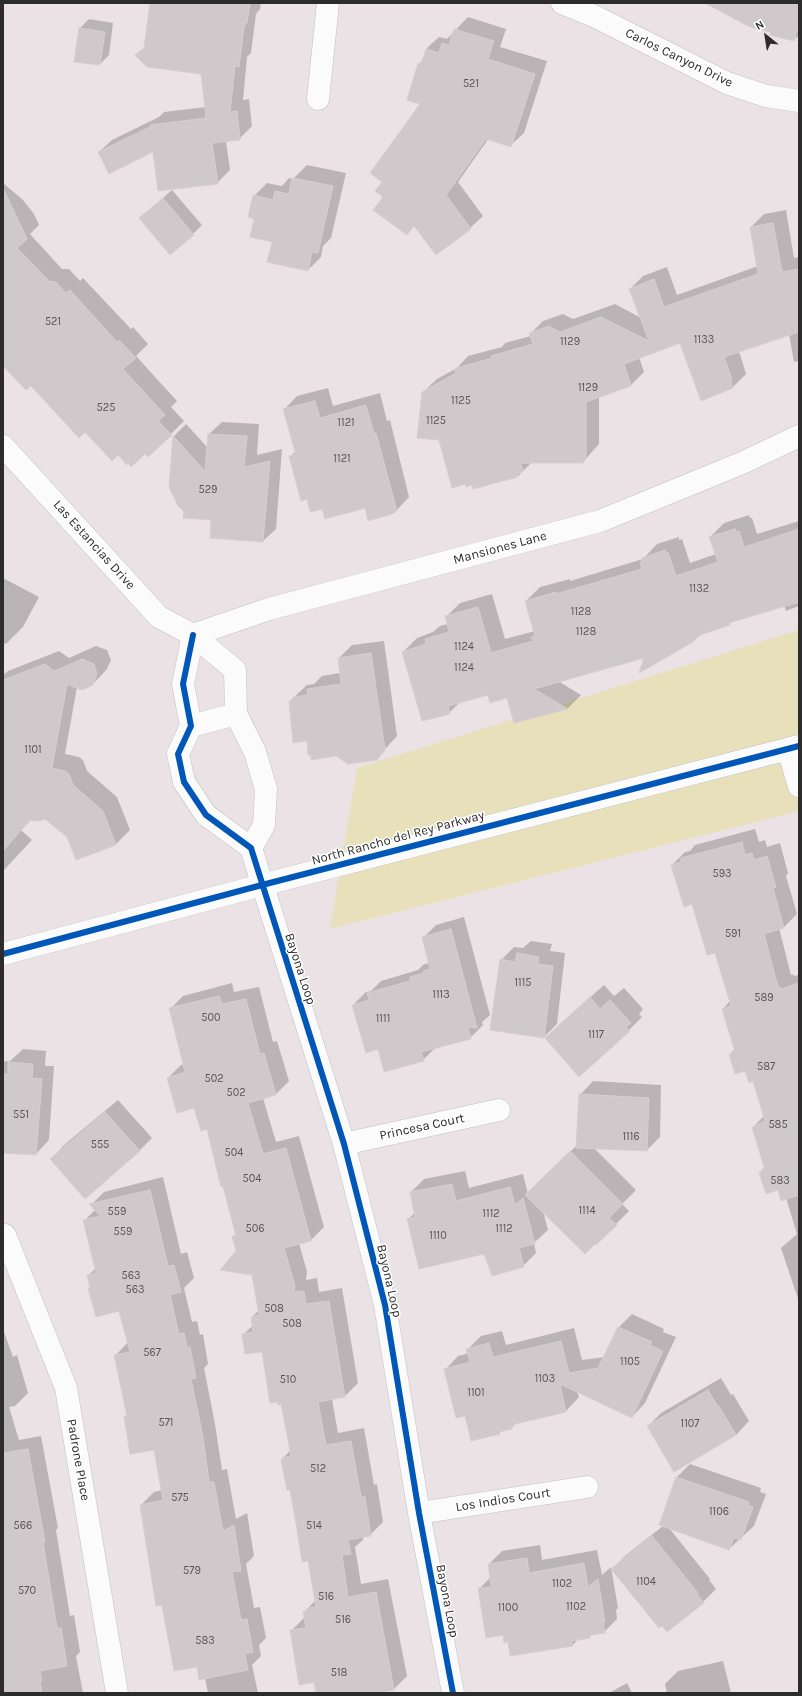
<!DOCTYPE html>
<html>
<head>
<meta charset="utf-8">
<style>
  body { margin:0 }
  #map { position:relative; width:802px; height:1696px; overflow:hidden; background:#eae2e4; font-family:Karla,sans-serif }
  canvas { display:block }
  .frame { position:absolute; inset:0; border:4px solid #2c2c2c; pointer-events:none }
  .north { position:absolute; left:746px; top:16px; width:40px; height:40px; -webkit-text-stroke:3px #fff; paint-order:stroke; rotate:330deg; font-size:11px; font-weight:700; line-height:16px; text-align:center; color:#2c2c2c }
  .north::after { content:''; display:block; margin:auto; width:14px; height:18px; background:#2c2c2c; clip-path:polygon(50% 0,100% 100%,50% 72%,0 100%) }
</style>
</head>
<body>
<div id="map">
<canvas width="802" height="1696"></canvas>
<div class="frame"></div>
<div class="north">N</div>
</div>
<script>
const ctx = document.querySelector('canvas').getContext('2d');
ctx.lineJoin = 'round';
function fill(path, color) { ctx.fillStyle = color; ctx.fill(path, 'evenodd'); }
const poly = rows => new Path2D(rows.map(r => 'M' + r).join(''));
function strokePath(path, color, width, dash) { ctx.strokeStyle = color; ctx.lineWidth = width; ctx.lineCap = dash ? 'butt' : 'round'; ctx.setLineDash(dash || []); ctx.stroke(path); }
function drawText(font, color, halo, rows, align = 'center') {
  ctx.font = font + ' Karla,sans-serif'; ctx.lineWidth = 3; ctx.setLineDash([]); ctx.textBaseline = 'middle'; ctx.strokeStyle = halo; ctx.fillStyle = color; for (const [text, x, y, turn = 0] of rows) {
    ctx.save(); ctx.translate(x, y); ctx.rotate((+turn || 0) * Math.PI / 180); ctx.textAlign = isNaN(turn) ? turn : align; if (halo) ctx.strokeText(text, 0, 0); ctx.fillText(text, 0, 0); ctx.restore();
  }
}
const green = poly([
  [799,630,799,811,330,929,357,768]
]);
const shadow = poly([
  [151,3,261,3,260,9,256,14,251,53,247,57,243,100,249,99,252,126,239,139,226,141,230,170,217,183,154,150,99,152,112,140,159,117,164,112,206,107,202,73,137,55,145,47],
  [705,3,799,3,799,35,794,40,750,26],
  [468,17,506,29,500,47,547,61,524,133,511,145,489,138,458,182,483,216,470,228,437,254,415,225,407,234,384,197,383,182,421,104,419,64,423,60,426,49,439,37,447,39],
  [89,19,113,23,109,55,100,64,80,28],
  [307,165,346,173,331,238,323,246,321,257,308,270,273,241,256,218,254,196,267,183,282,186,289,178,293,179],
  [3,183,23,200,34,214,39,225,30,234,62,269,69,269,80,281,83,278,131,329,133,327,148,344,136,356,177,401,171,407,184,421,171,434,145,453,119,454,86,431,3,353],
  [172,190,202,225,193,234,140,218],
  [786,210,794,258,799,257,799,361,794,362,789,334,739,351,746,374,733,387,681,342,639,357,644,372,631,385,599,397,599,444,583,462,531,463,518,476,474,488,473,484,440,439,423,392,437,379,457,368,468,356,502,347,505,343,531,336,530,334,543,321,563,314,573,319,615,304,641,318,630,289,643,276,667,267,677,295,758,266,751,227,764,214],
  [328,388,333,406,380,393,387,421,390,420,409,497,395,512,366,507,323,507,308,498,290,457,296,451,284,410,297,396],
  [222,422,259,424,257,455,282,449,276,529,263,541,212,519,185,512,170,487,174,436,186,424,208,448,209,434],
  [749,515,750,518,752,518,757,534,799,521,799,606,786,611,784,605,733,620,729,624,701,633,645,657,558,681,581,695,568,708,515,722,508,696,489,693,461,701,449,713,403,652,417,638,433,632,440,626,448,624,446,617,460,603,492,594,505,639,535,631,526,601,540,587,570,579,570,581,643,559,657,544,679,537,679,540,682,539,690,563,716,554,710,537,724,523],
  [3,578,39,597,23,627,6,644,3,643],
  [384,641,397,736,376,759,308,740,290,701,307,685,314,684,322,676,340,673,339,658,352,645],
  [96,646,107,650,111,660,107,669,93,684,77,687,65,754,79,757,83,760,87,771,117,797,130,830,116,844,77,858,68,836,45,818,32,819,21,830,32,840,3,871,3,675,8,671,59,651,69,658],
  [755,829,759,842,765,840,767,847,780,843,788,873,786,876,797,914,784,927,779,928,791,975,793,974,794,976,799,975,799,1302,781,1248,797,1234,786,1198,778,1189,760,1172,765,1167,753,1127,764,1116,753,1080,746,1070,730,1054,735,1049,723,1009,730,1001,716,952,693,903,672,865,685,852,690,851,695,845],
  [464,917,490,1015,482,1022,483,1025,470,1038,436,1047,423,1060,379,1048,353,1005,366,992,371,991,381,981,418,970,423,965,429,963,423,938,436,925],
  [531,941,552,944,550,951,565,953,557,1024,544,1037,501,960,514,947,523,948],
  [232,983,234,992,259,987,273,1042,277,1041,289,1081,276,1094,263,1098,276,1142,299,1136,324,1227,311,1240,299,1243,307,1272,306,1280,317,1278,319,1292,342,1288,358,1383,345,1396,332,1399,338,1433,364,1428,374,1485,377,1484,383,1522,370,1535,363,1537,363,1540,355,1547,361,1584,388,1579,407,1676,394,1689,384,1691,384,1693,317,1693,315,1681,291,1631,305,1617,304,1612,316,1600,309,1559,298,1528,283,1458,291,1450,282,1403,263,1350,243,1335,253,1325,252,1317,259,1310,253,1274,237,1251,233,1237,236,1234,207,1128,195,1106,168,1078,181,1065,184,1064,170,1009,183,996],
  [604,985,614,996,624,988,643,1009,639,1014,642,1017,629,1030,559,1025],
  [23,1049,46,1051,45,1066,54,1066,49,1140,36,1154,3,1152,3,1063,5,1061,10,1061],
  [593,1081,661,1085,660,1137,647,1150,593,1147,636,1190,622,1204,629,1211,596,1244,543,1211,548,1230,534,1243,536,1253,523,1266,485,1252,408,1219,415,1213,411,1192,424,1179,465,1171,469,1188,523,1174,528,1194,577,1145,580,1095],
  [118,1100,152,1138,139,1151,51,1159,64,1145],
  [163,1177,181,1254,187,1252,194,1278,184,1288,192,1322,197,1321,200,1335,203,1334,208,1364,204,1368,215,1424,222,1470,227,1469,236,1519,247,1513,254,1556,246,1564,254,1608,260,1607,266,1638,259,1645,261,1656,252,1665,258,1693,208,1693,205,1678,163,1604,141,1505,154,1492,162,1490,155,1449,125,1417,127,1414,115,1356,128,1342,120,1310,89,1288,91,1286,88,1276,96,1268,84,1221,95,1210,91,1205,104,1192],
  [632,1314,664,1329,663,1332,676,1337,645,1403,632,1417,577,1391,579,1397,566,1411,516,1423,511,1428,502,1430,499,1433,466,1415,445,1370,458,1356,469,1353,468,1349,481,1336,502,1331,506,1345,574,1328,582,1360,605,1357,619,1327],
  [3,1329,13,1357,17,1355,28,1393,15,1406,9,1407,19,1440,41,1436,58,1528,56,1530,70,1616,74,1615,80,1652,76,1656,83,1693,3,1693],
  [721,1378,731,1395,733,1394,749,1421,736,1435,648,1426,661,1413],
  [690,1464,761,1488,760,1492,766,1494,754,1526,729,1549,669,1528,710,1579,709,1580,716,1589,703,1602,612,1569,625,1556,663,1526,677,1477],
  [540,1545,542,1560,597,1550,602,1575,611,1567,618,1608,616,1610,617,1619,604,1632,578,1639,573,1645,509,1641,503,1634,479,1589,491,1577,489,1564,502,1551],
  [723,1661,731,1693,667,1693,665,1684,678,1671],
  [627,1683,632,1693,609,1693]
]);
const building = poly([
  [150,3,250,3,247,23,246,23,244,27,239,67,235,66,230,112,237,111,240,140,212,143,218,184,158,191,153,152,109,174,98,152,150,127,150,125,206,118,201,74,147,67,135,55,144,48,150,3],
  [705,3,799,3,799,23,794,41,770,35,771,32,750,27,705,3],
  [79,28,105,32,100,65,74,62,79,28],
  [454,29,494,41,488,59,535,74,511,147,486,139,446,195,471,229,436,255,414,226,407,235,373,210,383,197,375,191,382,182,370,173,420,104,407,100,418,63,421,64,426,49,439,53,442,43,449,45,454,29],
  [292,178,333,186,318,253,312,252,308,271,267,262,272,242,250,237,254,219,248,217,253,195,273,200,275,191,289,194,292,178],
  [3,188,27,239,17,248,49,281,56,282,66,293,70,290,117,342,119,340,136,358,123,369,165,415,158,421,172,435,148,457,145,454,131,467,128,463,127,465,118,455,112,461,85,432,79,438,31,386,26,390,3,366,3,188],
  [163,198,194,235,170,255,139,218,163,198],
  [773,223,782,272,799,269,799,332,724,357,732,379,730,379,733,388,701,401,680,343,624,364,631,386,586,402,586,458,583,458,584,463,521,463,523,472,517,473,518,477,473,489,472,485,466,487,465,484,452,488,439,440,417,438,422,392,456,373,454,369,492,358,491,356,533,344,529,333,549,326,560,332,601,317,649,341,629,289,654,279,664,307,758,274,750,227,773,223],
  [315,401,320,418,366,405,374,434,376,433,397,511,395,511,395,513,368,521,365,508,325,519,322,509,310,512,307,499,301,501,289,456,296,455,283,409,315,401],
  [208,434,247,436,244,467,270,461,263,542,210,538,211,520,183,518,184,512,178,506,169,487,173,436,205,471,208,434],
  [735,529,736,532,739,531,744,547,799,529,799,602,729,623,730,625,700,635,693,642,639,673,644,658,534,689,568,709,514,723,507,698,490,703,488,695,448,706,450,714,422,721,402,652,426,644,425,639,449,632,445,616,478,607,491,653,533,641,531,637,535,636,525,601,556,592,556,594,642,569,640,562,642,560,642,558,665,550,666,553,668,552,676,576,718,562,709,537,735,529],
  [371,653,385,750,377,760,348,764,336,756,311,760,311,755,308,755,307,741,293,743,289,701,293,700,293,697,308,695,307,689,341,684,338,658,371,653],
  [82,659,94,664,97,674,93,685,82,690,67,684,52,768,65,771,69,774,73,785,103,811,116,845,76,860,67,837,45,819,39,821,30,820,3,851,3,680,45,664,54,671,82,659],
  [742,842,745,855,752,853,754,860,767,856,776,887,773,888,784,928,764,934,778,987,780,987,781,989,799,983,799,1195,781,1201,778,1190,766,1194,759,1172,765,1170,752,1127,765,1121,753,1081,749,1083,745,1071,735,1074,729,1054,735,1052,722,1009,731,1006,715,953,707,955,692,904,684,907,671,865,681,862,681,858,742,842],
  [451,929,477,1028,468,1027,471,1039,421,1052,424,1061,384,1072,378,1049,366,1053,352,1005,369,1000,367,993,410,981,410,977,424,973,423,971,430,969,422,937,451,929],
  [517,953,539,957,538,964,553,966,544,1038,490,1030,500,959,515,962,517,953],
  [219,996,222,1004,246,999,260,1054,264,1053,276,1095,248,1103,263,1154,286,1148,311,1241,284,1248,295,1286,294,1292,304,1291,306,1304,329,1301,345,1397,318,1402,326,1445,351,1441,361,1497,365,1497,371,1536,348,1540,351,1554,342,1555,348,1597,376,1592,394,1690,376,1693,316,1693,314,1682,299,1685,290,1630,306,1628,303,1611,308,1611,308,1608,316,1607,308,1561,302,1562,297,1529,290,1490,287,1490,281,1460,282,1458,291,1456,281,1404,278,1405,277,1402,270,1403,262,1352,245,1354,242,1334,253,1332,251,1317,259,1315,252,1275,220,1270,236,1251,232,1236,236,1236,223,1186,221,1187,207,1129,201,1131,194,1108,177,1113,167,1078,185,1072,169,1008,219,996],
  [590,997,600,1009,610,1000,631,1023,626,1027,630,1031,579,1077,545,1038,590,997],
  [8,1062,33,1064,32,1078,42,1079,36,1155,3,1153,3,1074,8,1074,8,1062],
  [579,1094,649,1098,647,1151,576,1148,579,1094],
  [105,1112,140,1151,85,1199,50,1159,105,1112],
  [570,1151,623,1204,609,1218,617,1225,596,1245,595,1244,585,1254,525,1195,570,1151],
  [452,1184,456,1201,510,1187,515,1205,523,1198,535,1244,519,1248,524,1267,492,1276,484,1254,419,1269,407,1219,415,1217,410,1192,452,1184],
  [150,1190,168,1266,174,1265,181,1292,170,1295,179,1334,184,1333,187,1347,190,1347,196,1378,191,1379,203,1437,209,1482,214,1482,223,1531,234,1525,241,1571,232,1572,241,1620,247,1619,253,1652,245,1654,248,1670,199,1680,197,1667,174,1671,162,1605,156,1606,140,1505,163,1500,154,1450,130,1454,124,1416,127,1416,114,1355,130,1352,119,1311,96,1317,88,1288,90,1288,87,1275,96,1273,83,1220,100,1216,89,1204,150,1190],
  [618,1327,652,1342,650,1345,663,1351,632,1418,560,1384,566,1412,511,1425,512,1429,499,1432,500,1434,471,1441,465,1416,456,1418,444,1369,470,1362,466,1349,489,1343,493,1357,561,1341,569,1373,598,1368,618,1327],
  [708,1390,718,1407,719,1406,736,1435,674,1472,647,1426,708,1390],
  [28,1449,45,1542,43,1542,57,1628,61,1628,67,1666,40,1671,42,1681,40,1682,42,1693,3,1693,3,1453,28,1449],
  [676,1477,749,1502,748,1505,753,1507,741,1540,734,1538,729,1550,659,1525,676,1477],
  [652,1536,698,1593,697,1594,704,1603,667,1632,662,1626,659,1628,611,1569,652,1536],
  [527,1558,529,1573,584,1563,588,1587,598,1579,605,1622,603,1623,605,1633,590,1635,590,1638,572,1641,573,1646,510,1656,508,1642,504,1643,503,1635,486,1638,478,1588,491,1587,488,1564,527,1558]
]);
const street = poly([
  [562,3,594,16,727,83,766,96,799,101],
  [318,99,328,3],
  [3,446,159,617,193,635,235,670,236,714,255,752,266,789,264,825,251,848],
  [193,635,183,684,191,726,178,754,184,782,206,815,251,848,344,1144,385,1305,419,1513,453,1693],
  [193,635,269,609,600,521,742,463,799,436],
  [191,726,236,714],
  [788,749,799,786],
  [344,1144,499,1110],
  [5,1235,66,1388,117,1693],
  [419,1513,587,1487]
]);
const secondary = poly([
  [3,954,262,885,799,746]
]);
const cycleway = poly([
  [193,635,183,684,191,726,178,754,184,782,206,815,251,848,344,1144,385,1305,419,1513,453,1693],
  [3,954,262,885,799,746]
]);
const numberNames = [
  ["521",471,84],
  ["521",53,322],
  ["1133",704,340],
  ["1129",570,342],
  ["1129",588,388],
  ["1125",461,401],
  ["525",106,408],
  ["1125",436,421],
  ["1121",346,423],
  ["1121",342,459],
  ["529",208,490],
  ["1132",699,589],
  ["1128",581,612],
  ["1128",586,632],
  ["1124",464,647],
  ["1124",464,668],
  ["1101",33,750],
  ["593",722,874],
  ["591",733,934],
  ["1115",523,983],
  ["1113",441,995],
  ["589",764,998],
  ["500",211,1018],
  ["1111",383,1019],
  ["1117",596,1035],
  ["587",766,1067],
  ["502",214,1079],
  ["502",236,1093],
  ["551",21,1115],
  ["585",778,1125],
  ["1116",631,1137],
  ["555",100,1145],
  ["504",234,1153],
  ["504",252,1179],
  ["583",780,1181],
  ["1114",587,1211],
  ["559",117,1212],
  ["1112",491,1214],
  ["506",255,1229],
  ["1112",504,1229],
  ["559",123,1232],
  ["1110",438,1236],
  ["563",131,1276],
  ["563",135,1290],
  ["508",274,1309],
  ["508",292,1324],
  ["567",152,1353],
  ["1105",630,1362],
  ["1103",545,1379],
  ["510",288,1380],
  ["1101",476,1393],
  ["571",166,1423],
  ["1107",690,1424],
  ["512",318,1469],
  ["575",180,1498],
  ["1106",719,1512],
  ["566",23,1526],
  ["514",314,1526],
  ["579",192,1571],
  ["1104",646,1582],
  ["1102",562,1584],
  ["570",27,1591],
  ["516",326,1597],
  ["1102",576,1607],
  ["1100",508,1608],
  ["516",343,1620],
  ["583",205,1641],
  ["518",339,1673]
];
const streetNames = [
  ["Carlos Canyon Drive",679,58,26],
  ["Las Estancias Drive",94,545,48],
  ["Mansiones Lane",500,548,-15],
  ["North Rancho del Rey Parkway",398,838,-15],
  ["Bayona Loop",300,969,72],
  ["Princesa Court",422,1127,-12],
  ["Bayona Loop",389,1281,77],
  ["Padrone Place",78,1460,80],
  ["Los Indios Court",503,1500,-9],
  ["Bayona Loop",447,1601,79]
];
fill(green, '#e8e0bb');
fill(shadow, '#0003');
fill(building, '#d0c9cb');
strokePath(building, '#d5ced0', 1);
strokePath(street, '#c1c0c0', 23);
strokePath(secondary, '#c1c0c0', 23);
strokePath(street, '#fcfbfb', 22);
strokePath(secondary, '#fcfbfb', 22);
strokePath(cycleway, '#0057b8', 6);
drawText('11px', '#585656', null, numberNames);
drawText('13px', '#2c2c2c', '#fff', streetNames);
</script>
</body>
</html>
